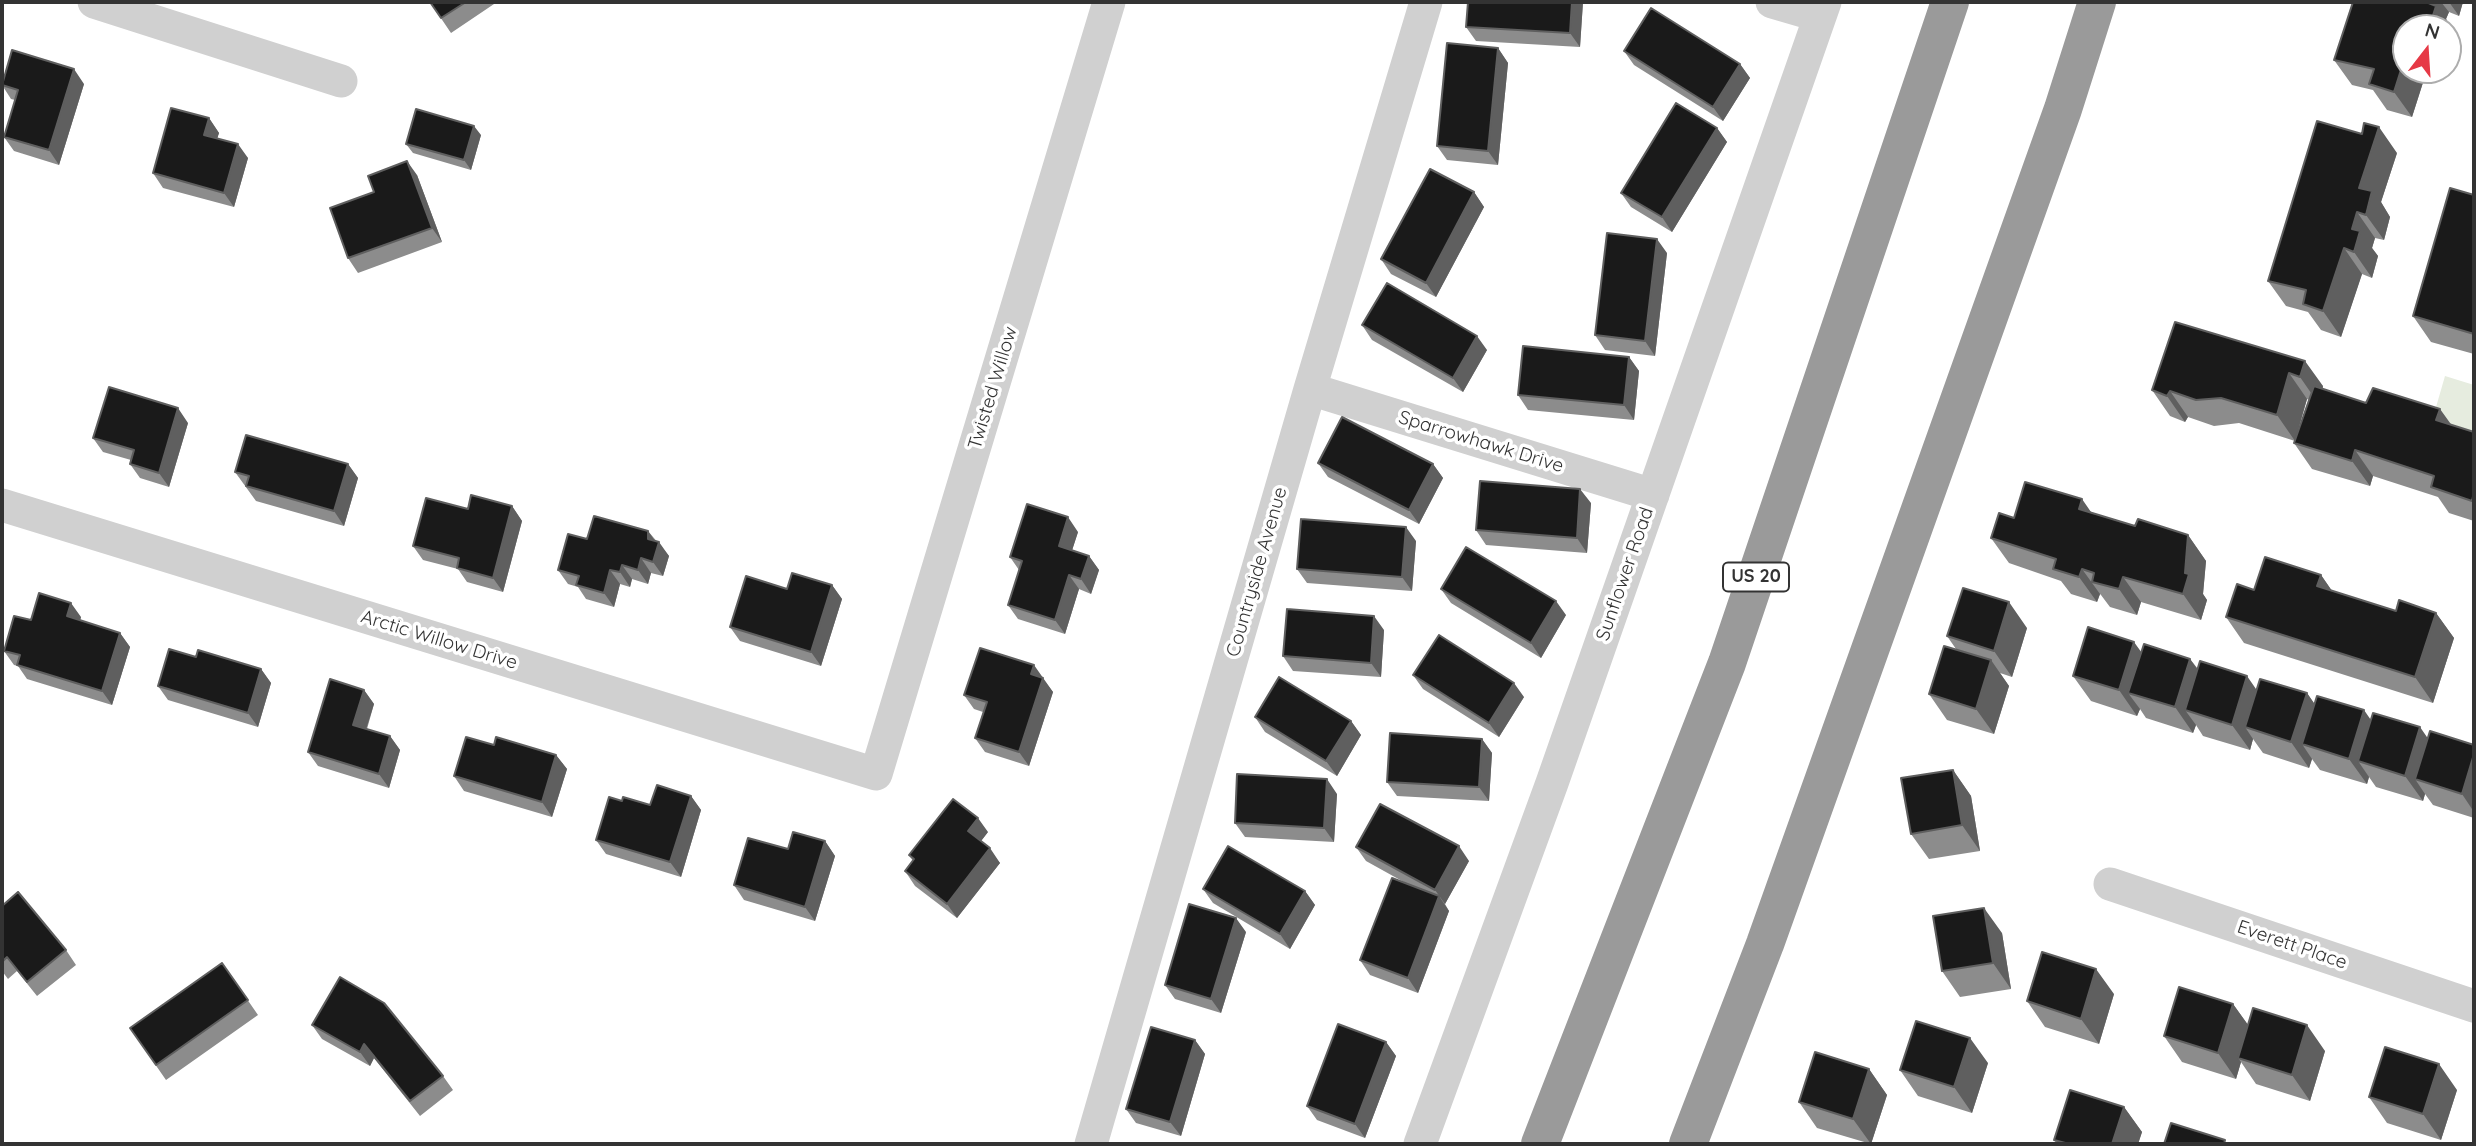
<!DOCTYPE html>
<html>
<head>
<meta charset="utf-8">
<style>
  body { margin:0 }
  #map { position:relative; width:2476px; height:1146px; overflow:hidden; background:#fff; font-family:Quicksand,sans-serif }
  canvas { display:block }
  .frame { position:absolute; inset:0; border:4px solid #333; pointer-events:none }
  .north { position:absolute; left:2392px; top:14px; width:70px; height:70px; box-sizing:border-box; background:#fff; border:2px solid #adadad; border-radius:50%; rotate:17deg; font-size:19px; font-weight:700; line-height:28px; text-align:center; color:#333 }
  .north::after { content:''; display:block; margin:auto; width:24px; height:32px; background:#e63946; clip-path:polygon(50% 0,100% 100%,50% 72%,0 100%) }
</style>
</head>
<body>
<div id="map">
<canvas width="2476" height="1146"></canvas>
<div class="frame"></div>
<div class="north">N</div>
</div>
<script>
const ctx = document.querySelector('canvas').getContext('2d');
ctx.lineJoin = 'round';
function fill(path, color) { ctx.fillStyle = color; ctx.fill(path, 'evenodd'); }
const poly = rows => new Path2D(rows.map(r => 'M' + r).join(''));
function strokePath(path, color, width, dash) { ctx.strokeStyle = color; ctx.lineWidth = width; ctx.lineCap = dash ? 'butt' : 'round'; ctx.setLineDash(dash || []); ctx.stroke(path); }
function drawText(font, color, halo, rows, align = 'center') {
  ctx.font = font + ' Quicksand,sans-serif'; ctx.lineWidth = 7; ctx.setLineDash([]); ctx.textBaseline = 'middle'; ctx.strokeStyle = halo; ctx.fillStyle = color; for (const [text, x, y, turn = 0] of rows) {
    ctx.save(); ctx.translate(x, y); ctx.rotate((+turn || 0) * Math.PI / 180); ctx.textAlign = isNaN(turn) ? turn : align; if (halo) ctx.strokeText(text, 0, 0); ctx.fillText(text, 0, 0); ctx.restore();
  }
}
const green = poly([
  [2445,376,2474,385,2474,434,2432,421]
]);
const minor = poly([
  [94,2,341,81],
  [1772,2,1820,16],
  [1310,389,1653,495],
  [2,505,876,774,1109,2],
  [2110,884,2474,1006],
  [1091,1144,1310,389,1426,2],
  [1420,1144,1552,783,1825,2]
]);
const highway = poly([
  [1540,1144,1727,663,1950,2],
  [1688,1144,1765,944,2063,109,2097,2]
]);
const wall = poly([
  [430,2,497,2,451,33],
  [1468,2,1583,2,1580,47,1476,41,1466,27],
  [2365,2,2463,2,2459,16,2449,12,2446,19,2454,31,2448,51,2448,28,2406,28,2406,70,2427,70,2412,117,2387,110,2373,90,2352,85,2334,60],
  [1498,48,1508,63,1498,165,1447,160,1437,146],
  [1624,51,1740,64,1750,78,1723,121,1634,65],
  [84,84,59,165,14,151,4,137,15,100,11,99,2,85],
  [209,118,219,133,217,138,248,158,234,207,163,188,153,173],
  [1717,128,1727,142,1672,232,1631,207,1621,193],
  [481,135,471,170,413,153,406,144],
  [2397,153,2381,202,2390,217,2384,240,2375,238,2372,248,2378,256,2372,278,2362,274,2341,337,2321,330,2308,312,2286,306,2268,281],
  [417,175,442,242,358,273,348,258,374,192],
  [1474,192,1484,207,1436,297,1391,274,1381,259],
  [2474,195,2474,354,2431,342,2413,316],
  [1667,253,1655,356,1605,350,1595,335],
  [2175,322,2323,386,2323,389,2366,403,2474,432,2474,521,2449,513,2438,497,2373,476,2370,486,2312,469,2294,443,2309,400,2307,399,2295,441,2239,423,2214,426,2188,417,2185,422,2170,416,2152,390],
  [1362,325,1487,350,1463,392,1372,340],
  [1629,357,1639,371,1634,420,1528,410,1518,395],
  [188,423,169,487,140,478,130,464,131,460,103,452,93,438],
  [1318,463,1433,464,1443,478,1419,524,1328,477],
  [348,464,358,478,344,526,256,501,235,472],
  [1591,503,1587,553,1486,545,1476,530],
  [512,506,522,521,503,592,467,582,458,569,423,560,413,546,468,509],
  [2091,513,2135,526,2188,535,2206,561,2203,594,2207,600,2201,620,2141,602,2137,615,2110,607,2101,595,2100,594,2097,602,2071,594,2061,581,2009,563,1991,538,2014,518],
  [648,531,669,556,663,576,651,573,648,584,632,579,630,587,620,584,614,607,586,599,578,587,568,584,558,570,587,539],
  [1078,532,1072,550,1089,556,1099,570,1091,594,1079,589,1065,634,1018,619,1008,605,1019,570,1010,557],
  [1416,541,1412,591,1307,583,1297,569],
  [2321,575,2332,591,2396,611,2436,613,2454,638,2433,703,2244,643,2226,617,2254,590],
  [832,585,842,599,821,666,740,641,730,627,787,589],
  [1441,589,1566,615,1541,658,1451,603],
  [81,617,80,620,120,633,130,647,112,705,27,679,18,666,14,665,4,651,31,620],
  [2027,628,2012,677,2000,673,2009,686,1994,734,1947,720,1929,694,1956,649,1947,636],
  [1384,630,1381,677,1293,671,1283,656],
  [2141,652,2190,659,2198,669,2256,690,2307,693,2315,705,2371,720,2428,739,2474,745,2474,818,2433,805,2425,794,2423,801,2376,787,2369,777,2367,784,2320,770,2312,759,2309,768,2263,753,2253,739,2250,750,2203,736,2196,725,2193,733,2146,718,2140,709,2137,716,2091,701,2073,676],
  [196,657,261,669,271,683,258,727,168,700,158,686],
  [1413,675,1524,697,1499,737,1423,689],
  [1042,678,1053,692,1029,766,985,752,975,738,983,712,974,709,964,695],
  [364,690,374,704,367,729,390,736,400,750,389,788,318,766,308,752],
  [1255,717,1351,721,1361,735,1337,776,1265,732],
  [1482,739,1492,753,1489,801,1397,796,1387,782],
  [556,755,567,769,552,817,464,791,454,776],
  [1953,770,1971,796,1980,851,1929,859,1911,834],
  [1337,794,1334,842,1245,837,1235,823],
  [691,796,701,810,681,877,606,854,596,840,622,801,650,805],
  [988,832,981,841,1000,863,957,918,915,886,905,871,913,861,909,855],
  [825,841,835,856,815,921,744,900,734,885,788,849],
  [1356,847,1469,861,1445,904,1449,911,1418,993,1370,975,1360,960,1411,886,1366,861],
  [1203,889,1305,891,1315,905,1290,949,1213,903],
  [2,906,66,950,76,965,37,996,17,971,8,979,2,971],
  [1246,932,1221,1013,1175,999,1165,985],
  [2002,933,2011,989,1960,997,1942,971],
  [222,963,258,1015,166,1080,130,1028],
  [2114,994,2099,1044,2045,1027,2027,1001],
  [2233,1004,2248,1025,2325,1051,2310,1101,2256,1084,2241,1062,2236,1079,2182,1062,2164,1036],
  [312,1025,443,1076,453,1090,420,1116,374,1058,370,1066,322,1039],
  [1195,1040,1205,1054,1181,1136,1136,1123,1126,1109],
  [1386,1042,1396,1056,1365,1138,1317,1120,1307,1106],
  [1988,1063,1972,1113,1918,1096,1900,1070],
  [1869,1069,1887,1095,1871,1144,1817,1128,1799,1102],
  [2457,1090,2441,1140,2387,1123,2369,1097],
  [2124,1107,2142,1132,2138,1144,2057,1144,2054,1140]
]);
const shadedWall = poly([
  [1572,2,1583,2,1580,47,1570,33],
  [2425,2,2441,2,2449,12,2446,19,2454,31,2448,51,2448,28,2430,28],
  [2449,2,2463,2,2459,16],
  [1498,48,1508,63,1498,165,1488,151],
  [2406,54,2406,70,2427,70,2412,117,2394,92],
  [1740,64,1750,78,1723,121,1713,107],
  [74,69,84,84,59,165,49,150],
  [209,118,219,133,214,149,204,135],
  [474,126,481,135,471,170,464,160],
  [2379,127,2397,153,2381,202,2390,217,2384,240,2366,215,2359,188],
  [1717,128,1727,142,1672,232,1662,217],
  [238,144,248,158,234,207,224,193],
  [407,161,417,175,442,242,432,228],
  [1474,192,1484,207,1436,297,1426,283],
  [2357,212,2375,238,2372,248,2378,256,2372,278,2354,252,2352,229],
  [1657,239,1667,253,1655,356,1645,341],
  [2344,248,2362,274,2341,337,2323,311],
  [1477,336,1487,350,1463,392,1453,378],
  [1629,357,1639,371,1634,420,1624,405],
  [2305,361,2323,386,2318,403,2300,377],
  [2289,373,2307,399,2295,441,2277,415],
  [2,391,4,394,2,403],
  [2170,391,2188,417,2185,422,2167,396],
  [178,408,188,423,169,487,159,473],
  [2440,409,2458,434,2436,420],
  [2355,450,2373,476,2370,486,2352,461],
  [348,464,358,478,344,526,334,511],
  [1433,464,1443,478,1419,524,1409,510],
  [1580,489,1591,503,1587,553,1577,538],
  [2082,499,2100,525,2079,509],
  [512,506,522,521,503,592,493,578],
  [1068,517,1078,532,1069,560,1059,546],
  [1406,527,1416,541,1412,591,1402,577],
  [648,531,658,545,659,542,669,556,663,576,653,562,648,539],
  [2188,535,2206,561,2203,594,2207,600,2201,620,2183,594],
  [1089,556,1099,570,1091,594,1081,579],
  [641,558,651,573,648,584,638,570],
  [622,565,632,579,630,587,620,572],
  [2082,569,2100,594,2097,602,2079,577],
  [610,570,620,584,614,607,604,593],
  [1069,575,1079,589,1065,634,1055,620],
  [2321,575,2339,601,2317,586],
  [2123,577,2141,602,2137,615,2119,589],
  [832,585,842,599,821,666,811,652],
  [1556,601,1566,615,1541,658,1531,643],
  [2009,602,2027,628,2012,677,1994,651],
  [71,603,81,617,77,631,67,616],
  [2436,613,2454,638,2433,703,2415,677],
  [1374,616,1384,630,1381,677,1371,663],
  [120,633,130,647,112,705,102,691],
  [2134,642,2152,667,2128,693,2140,709,2137,716,2119,690],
  [2190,659,2208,684,2185,710,2196,725,2193,733,2175,707],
  [1991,660,2009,686,1994,734,1976,709],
  [1034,665,1053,692,1029,766,1019,752,1031,674],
  [261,669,271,683,258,727,248,713],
  [2247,676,2265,702,2245,727,2253,739,2250,750,2232,725],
  [1514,683,1524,697,1499,737,1489,723],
  [364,690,374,704,363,739,353,725],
  [2307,693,2325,719,2302,744,2312,759,2309,768,2291,742],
  [2364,710,2382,736,2358,761,2369,777,2367,784,2349,759],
  [1351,721,1361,735,1337,776,1326,761],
  [2420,727,2438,753,2415,779,2425,794,2423,801,2405,776],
  [390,736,400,750,389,788,379,774],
  [1482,739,1492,753,1489,801,1479,787],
  [2474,754,2474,812,2462,794],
  [556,755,567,769,552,817,542,802],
  [1953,770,1971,796,1980,851,1962,825],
  [1327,779,1337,794,1334,842,1324,828],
  [691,796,701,810,681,877,670,862],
  [978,818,988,832,978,845,968,831],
  [825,841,835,856,815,921,805,907],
  [1459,846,1469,861,1445,904,1435,890],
  [990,848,1000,863,957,918,947,904],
  [1305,891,1315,905,1290,949,1280,934],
  [1439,896,1449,911,1418,993,1408,978],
  [1984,908,2002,933,2011,989,1993,963],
  [1236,918,1246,932,1221,1013,1211,999],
  [2096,969,2114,994,2099,1044,2081,1019],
  [2233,1004,2251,1029,2238,1058,2241,1062,2236,1079,2218,1053],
  [2307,1025,2325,1051,2310,1101,2292,1075],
  [1970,1038,1988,1063,1972,1113,1954,1087],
  [1195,1040,1205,1054,1181,1136,1170,1122],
  [1386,1042,1396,1056,1365,1138,1355,1124],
  [364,1044,374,1058,370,1066,360,1052],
  [2439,1064,2457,1090,2441,1140,2423,1114],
  [1869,1069,1887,1095,1871,1144,1853,1119],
  [2124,1107,2142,1132,2138,1144,2112,1144]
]);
const building = poly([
  [430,2,466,2,441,18,430,2],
  [1468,2,1572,2,1570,33,1466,27,1468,2],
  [2353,2,2426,2,2436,6,2429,28,2416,24,2414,28,2406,28,2406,54,2394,92,2369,84,2374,69,2334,60,2353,2],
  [1651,8,1740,64,1713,107,1624,51,1651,8],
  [1447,43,1498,48,1488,151,1437,146,1447,43],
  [12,50,74,69,49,150,4,137,18,90,2,85,12,50],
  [1676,103,1717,128,1662,217,1621,193,1676,103],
  [171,108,209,118,204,135,238,144,224,193,153,173,171,108],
  [416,109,474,126,464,160,406,144,416,109],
  [2317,121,2362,134,2364,123,2379,127,2359,188,2372,191,2366,215,2357,212,2352,229,2360,231,2354,252,2344,248,2323,311,2303,304,2306,290,2268,281,2317,121],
  [407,161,432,228,348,258,330,208,374,192,368,176,407,161],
  [1430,169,1474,192,1426,283,1381,259,1430,169],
  [2450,188,2474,195,2474,334,2413,316,2450,188],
  [1607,233,1657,239,1645,341,1595,335,1607,233],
  [1387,283,1477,336,1453,378,1362,325,1387,283],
  [2175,322,2305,361,2300,377,2289,373,2277,415,2221,398,2196,400,2170,391,2167,396,2152,390,2175,322],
  [1523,346,1629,357,1624,405,1518,395,1523,346],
  [2314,386,2366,403,2373,388,2440,409,2436,420,2474,432,2474,492,2472,501,2431,487,2434,476,2355,450,2352,461,2294,443,2314,386],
  [109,387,178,408,159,473,130,464,134,450,93,438,109,387],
  [1342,417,1433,464,1409,510,1318,463,1342,417],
  [246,435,348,464,334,511,246,486,249,476,235,472,246,435],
  [1480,481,1580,489,1577,538,1476,530,1480,481],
  [2025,482,2082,499,2079,509,2135,526,2138,519,2188,535,2185,573,2189,574,2183,594,2123,577,2119,589,2092,582,2094,573,2082,569,2079,577,2053,569,2056,559,1991,538,1999,513,2014,518,2025,482],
  [471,495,512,506,493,578,457,568,459,558,413,546,426,498,468,509,471,495],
  [1027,504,1068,517,1059,546,1089,556,1081,579,1069,575,1055,620,1008,605,1022,561,1010,557,1027,504],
  [594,516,648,531,648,539,659,542,653,562,641,558,638,570,622,565,620,572,610,570,604,593,576,585,579,576,558,570,568,534,587,539,594,516],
  [1301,519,1406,527,1402,577,1297,569,1301,519],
  [1466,547,1556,601,1531,643,1441,589,1466,547],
  [2265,557,2321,575,2317,586,2396,611,2399,600,2436,613,2415,677,2226,617,2237,584,2254,590,2265,557],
  [792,573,832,585,811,652,730,627,746,576,787,589,792,573],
  [1963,588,2009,602,1994,651,1947,636,1963,588],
  [39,593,71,603,67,616,120,633,102,691,17,665,20,655,4,651,14,616,31,620,39,593],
  [1287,609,1374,616,1371,663,1283,656,1287,609],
  [2088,627,2134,642,2119,690,2073,676,2088,627],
  [1439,635,1514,683,1489,723,1413,675,1439,635],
  [2144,644,2190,659,2175,707,2128,693,2144,644],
  [1944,646,1991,660,1976,709,1929,694,1944,646],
  [980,648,1034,665,1031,674,1043,678,1019,752,975,738,987,702,964,695,980,648],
  [169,649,196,657,198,650,261,669,248,713,158,686,169,649],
  [2200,661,2247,676,2232,725,2185,710,2200,661],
  [1279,677,1351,721,1326,761,1255,717,1279,677],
  [330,679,364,690,353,725,390,736,379,774,308,752,330,679],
  [2260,679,2307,693,2291,742,2245,727,2260,679],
  [2317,696,2364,710,2349,759,2302,744,2317,696],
  [2373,713,2420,727,2405,776,2358,761,2373,713],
  [2430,731,2474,745,2474,754,2462,794,2415,779,2430,731],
  [1390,733,1482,739,1479,787,1387,782,1390,733],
  [466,737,494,745,496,737,556,755,542,802,454,776,466,737],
  [1953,770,1962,825,1911,834,1901,778,1953,770],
  [1237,774,1327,779,1324,828,1235,823,1237,774],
  [657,785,691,796,670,862,596,840,609,797,622,801,623,797,650,805,657,785],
  [953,799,978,818,968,831,990,848,947,904,905,871,914,859,909,855,953,799],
  [1380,804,1459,846,1435,890,1356,847,1380,804],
  [793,832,825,841,805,907,734,885,748,838,788,849,793,832],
  [1228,846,1305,891,1280,934,1203,889,1228,846],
  [1392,878,1439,896,1408,978,1360,960,1392,878],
  [18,892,66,950,27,982,7,957,2,962,2,906,18,892],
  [1189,904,1236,918,1211,999,1165,985,1189,904],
  [1984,908,1993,963,1942,971,1933,916,1984,908],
  [2042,952,2096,969,2081,1019,2027,1001,2042,952],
  [222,963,248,1000,156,1065,130,1028,222,963],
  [340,977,384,1003,443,1076,410,1101,364,1044,360,1052,312,1025,340,977],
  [2179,987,2233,1004,2218,1053,2164,1036,2179,987],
  [2253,1008,2307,1025,2292,1075,2238,1058,2253,1008],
  [1916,1021,1970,1038,1954,1087,1900,1070,1916,1021],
  [1338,1024,1386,1042,1355,1124,1307,1106,1338,1024],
  [1151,1027,1195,1040,1170,1122,1126,1109,1151,1027],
  [2385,1047,2439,1064,2423,1114,2369,1097,2385,1047],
  [1815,1052,1869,1069,1853,1119,1799,1102,1815,1052],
  [2070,1090,2124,1107,2112,1144,2069,1144,2054,1140,2070,1090],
  [2171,1123,2225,1140,2224,1144,2164,1144,2171,1123]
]);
const shields = [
  [1756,577,66]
];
const shieldNames = [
  ["US 20",1756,577]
];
const streetNames = [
  ["Twisted Willow",993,388,-73],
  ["Sparrowhawk Drive",1481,442,17],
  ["Countryside Avenue",1257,572,-74],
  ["Sunflower Road",1625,574,-71],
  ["Arctic Willow Drive",439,640,17],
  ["Everett Place",2292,945,19]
];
fill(green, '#e6ecdf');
strokePath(minor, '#d0d0d0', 33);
strokePath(highway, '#9a9a9a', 38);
fill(wall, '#8c8c8c');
fill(shadedWall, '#5f5f5f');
fill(building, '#1a1a1a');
strokePath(building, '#5f5f5f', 2);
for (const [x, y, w] of shields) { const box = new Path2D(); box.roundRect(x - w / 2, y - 14.5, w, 29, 5); ctx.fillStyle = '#fff'; ctx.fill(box); strokePath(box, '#333', 2); }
drawText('bold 18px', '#333', null, shieldNames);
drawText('19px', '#333', '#fff', streetNames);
</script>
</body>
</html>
